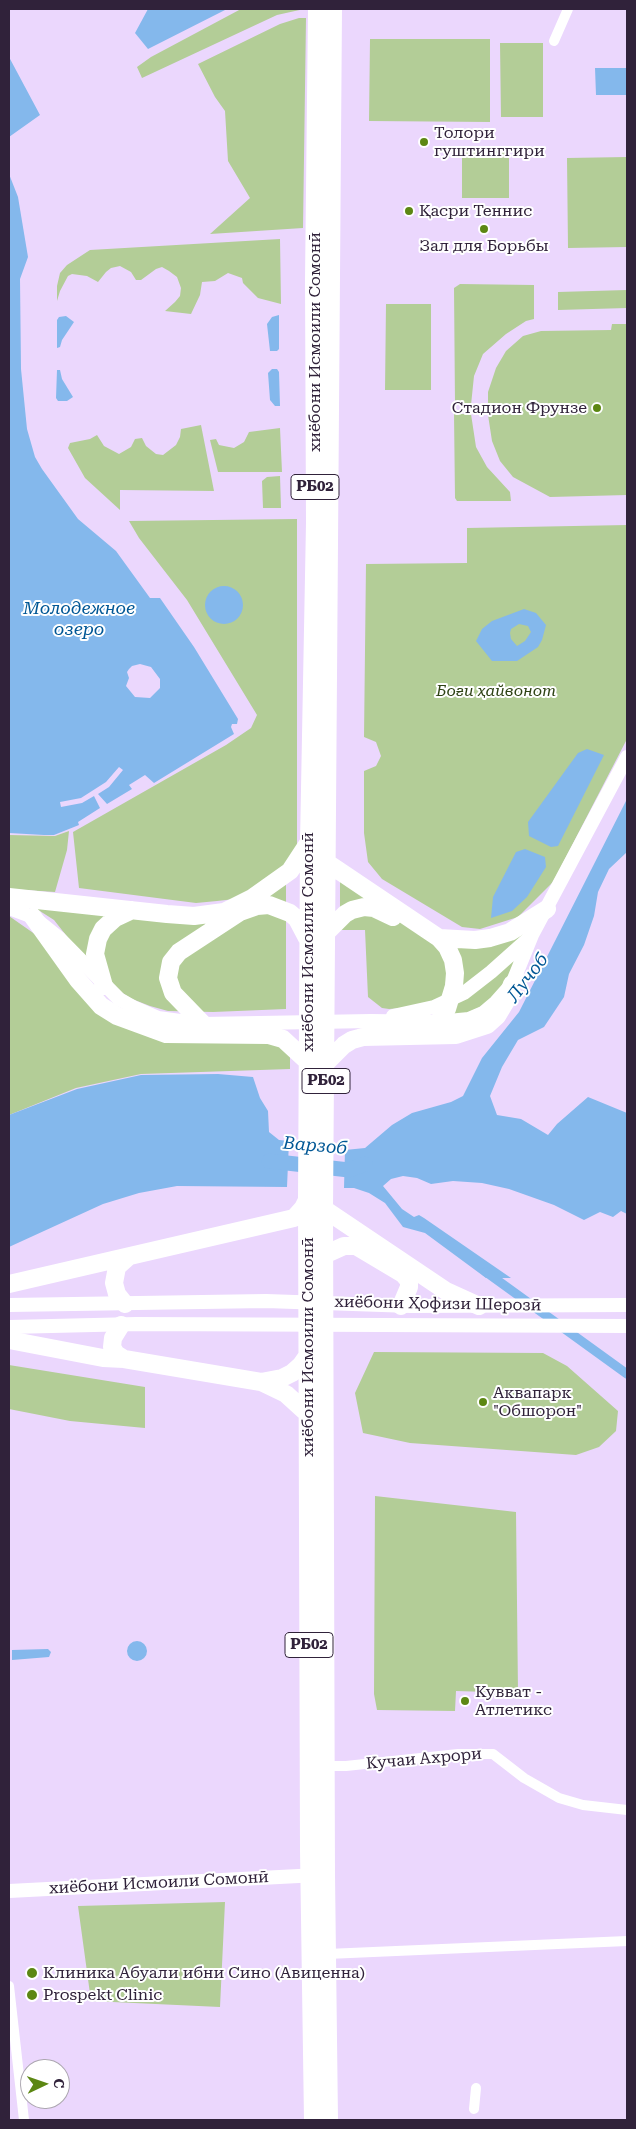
<!DOCTYPE html>
<html>
<head>
<meta charset="utf-8">
<style>
  body { margin:0 }
  #map { position:relative; width:636px; height:2129px; overflow:hidden; background:#ebd7fd; font-family:"Roboto Serif",serif }
  canvas { display:block }
  .frame { position:absolute; inset:0; border:10px solid #30223a; pointer-events:none }
  .north { position:absolute; left:20px; top:2059px; width:50px; height:50px; box-sizing:border-box; background:#fff; border:1px solid #aca7b0; border-radius:50%; rotate:87deg; font-size:14px; font-weight:700; line-height:20px; text-align:center; color:#30223a }
  .north::after { content:''; display:block; margin:auto; width:18px; height:22px; background:#5c8713; clip-path:polygon(50% 0,100% 100%,50% 72%,0 100%) }
</style>
</head>
<body>
<div id="map">
<canvas width="636" height="2129"></canvas>
<div class="frame"></div>
<div class="north">С</div>
</div>
<script>
const ctx = document.querySelector('canvas').getContext('2d');
ctx.lineJoin = 'round';
function fill(path, color) { ctx.fillStyle = color; ctx.fill(path, 'evenodd'); }
const poly = rows => new Path2D(rows.map(r => 'M' + r).join(''));
function strokePath(path, color, width, dash) { ctx.strokeStyle = color; ctx.lineWidth = width; ctx.lineCap = dash ? 'butt' : 'round'; ctx.setLineDash(dash || []); ctx.stroke(path); }
function drawText(font, color, halo, rows, align = 'center') {
  ctx.font = font + ' "Roboto Serif",serif'; ctx.lineWidth = 4; ctx.setLineDash([]); ctx.textBaseline = 'middle'; ctx.strokeStyle = halo; ctx.fillStyle = color; for (const [text, x, y, turn = 0] of rows) {
    ctx.save(); ctx.translate(x, y); ctx.rotate((+turn || 0) * Math.PI / 180); ctx.textAlign = isNaN(turn) ? turn : align; if (halo) ctx.strokeText(text, 0, 0); ctx.fillText(text, 0, 0); ctx.restore();
  }
}
const green = poly([
  [241,9,304,9,277,15,142,78,137,67,151,57],
  [299,18,306,18,303,228,210,234,250,198,228,161,225,111,215,97,198,64,280,24],
  [370,39,490,39,490,122,369,121],
  [500,43,543,43,543,117,501,117],
  [462,151,509,151,509,198,462,198],
  [627,157,627,247,568,248,567,158],
  [280,239,281,304,258,298,243,283,242,278,228,273,215,281,202,282,200,295,191,314,165,311,175,302,180,296,181,288,177,277,169,271,162,267,156,269,141,280,136,280,131,272,120,266,111,268,106,272,98,282,87,276,72,274,68,276,60,291,57,301,57,286,60,273,67,265,90,250],
  [460,284,534,285,534,319,526,321,506,334,483,354,474,376,471,405,455,404,454,288],
  [627,290,627,308,558,310,558,292],
  [386,304,431,304,431,390,385,390],
  [612,324,627,324,627,495,550,497,513,477,500,461,492,441,488,415,488,392,496,368,506,351,523,336,541,331,611,330],
  [454,414,471,414,476,447,487,467,510,492,511,501,457,501,455,498],
  [201,425,214,491,120,490,120,510,85,478,68,448,70,443,90,439,97,435,104,446,119,454,131,447,135,439,142,438,146,446,156,454,163,455,176,445,180,437,181,429],
  [280,428,282,472,218,472,210,440,216,439,219,445,234,448,244,442,249,432],
  [280,476,281,508,263,508,262,481,267,477],
  [297,519,297,867,235,899,217,901,196,903,79,888,73,832,226,745,251,728,257,715,187,600,139,538,129,521],
  [627,525,627,739,553,882,518,917,480,929,462,927,382,879,368,862,364,833,364,771,376,766,381,756,376,742,364,737,366,564,467,563,467,528],
  [69,831,67,850,55,892,9,889,9,835,55,836],
  [340,876,437,944,449,965,443,997,415,1007,389,1009,382,1008,368,997,365,930,340,930],
  [286,880,286,1009,213,1012,168,1011,150,1006,132,999,113,987,84,958,54,920,32,906,196,918],
  [9,916,39,937,100,1006,269,1036,290,1046,290,1069,141,1074,76,1088,9,1115],
  [532,921,521,937,506,953,456,992,454,943],
  [521,950,503,988,490,1003,457,1017,452,1011,457,1002],
  [374,1352,543,1353,567,1366,618,1411,616,1431,599,1447,576,1455,410,1443,363,1433,355,1393],
  [9,1365,145,1387,145,1428,70,1421,9,1409],
  [375,1496,516,1512,518,1693,456,1691,455,1711,377,1710,374,1694],
  [225,1902,220,2007,91,2001,78,1906]
]);
const water = poly([
  [148,9,227,9,148,49,135,33],
  [9,57,40,115,9,137],
  [595,68,627,68,627,95,596,95],
  [9,174,18,197,28,257,20,279,21,369,27,429,35,457,42,469,78,519,116,551,150,598,160,598,194,647,238,719,237,724,232,724,231,727,234,734,154,783,145,775,129,785,132,789,107,804,98,794,109,787,123,770,119,767,106,782,81,798,60,802,61,807,82,803,94,796,100,808,78,822,79,825,54,835,44,835,9,833],
  [140,664,151,667,160,679,160,688,150,698,135,697,126,686,129,678,127,672,129,669,132,666],
  [279,315,279,349,277,351,270,351,267,324,272,317],
  [66,316,74,322,62,340,60,347,57,348,57,320,59,317],
  [272,369,277,369,279,372,280,406,275,406,270,400,268,373],
  [57,370,60,370,62,379,73,397,67,401,58,401,56,398],
  '205 605a19 19 0 1 1 38 0a19 19 0 1 1-38 0Z',
  [524,609,536,613,546,625,542,640,538,647,517,661,492,661,476,641,482,629,492,621],
  [519,624,528,626,531,632,525,641,517,646,511,639,510,633,511,629],
  [587,749,604,755,558,846,551,847,529,836,528,822,578,753],
  [627,799,627,852,609,869,598,892,594,916,584,945,569,974,564,997,544,1027,518,1040,502,1067,490,1096,497,1115,521,1119,548,1135,557,1124,588,1097,627,1113,627,1214,621,1211,613,1217,600,1212,584,1220,554,1205,509,1189,482,1183,453,1181,431,1184,417,1178,403,1176,391,1179,383,1186,402,1209,414,1217,419,1215,424,1218,511,1278,486,1278,425,1233,403,1227,385,1203,369,1193,354,1188,344,1188,345,1150,365,1148,392,1125,412,1113,451,1102,463,1096,482,1058,519,1012],
  [525,849,545,857,546,867,527,897,512,911,491,918,493,897,516,852],
  [218,1074,253,1077,260,1098,268,1111,269,1132,279,1140,289,1141,287,1187,177,1186,139,1193,103,1204,9,1247,9,1115,77,1089,141,1075],
  '127 1651a10 10 0 1 1 20 0a10 10 0 1 1-20 0Z',
  [48,1649,51,1652,49,1657,12,1660,12,1650]
]);
const canal = poly([
  [486,1272,627,1374]
]);
const river = poly([
  [269,1161,349,1170,365,1164]
]);
const street = poly([
  [554,41,568,9],
  [323,1766,346,1766,458,1754,493,1754,524,1778,559,1798,583,1805,627,1810],
  [327,1954,627,1941],
  [9,1986,24,2120],
  [474,2109,476,2088]
]);
const secondary = poly([
  [9,908,33,917,59,938,119,999,135,1008,158,1018,203,1024,371,1021,438,1022,469,1019,483,1013,496,1002,512,984,532,935,627,757],
  [393,1016,434,1007,464,993,491,972,528,939],
  [9,1305,266,1301,411,1306,627,1305],
  [9,1327,136,1324,627,1326],
  [9,1891,318,1875]
]);
const highway = poly([
  [326,862,439,938,447,947,453,960,455,973,454,986,447,1009,438,1022],
  [9,897,167,914,194,916,224,912,252,898,290,871,309,842],
  [33,917,78,980,101,1006,117,1016,166,1034,269,1035,283,1039,308,1062],
  [325,934,345,914,352,910,364,907,374,908,393,917],
  [439,938,475,940,490,938,510,932,547,909],
  [104,986,95,954,98,939,103,929,115,918,132,910],
  [203,1024,173,993,168,978,171,962,179,952,240,912,257,906,269,905,290,913,297,919,307,938],
  [326,1063,344,1045,352,1040,363,1037,456,1035,487,1025,497,1016,506,1001,512,984],
  [324,1209,446,1291,479,1306],
  [324,1255,344,1246,356,1246,403,1274,409,1281,409,1287,401,1306],
  [9,1284,294,1218,303,1208,307,1200],
  [125,1304,117,1294,114,1283,117,1267,127,1258],
  [121,1325,113,1338,112,1347,116,1354,124,1359],
  [9,1340,103,1358,124,1359,261,1382,286,1394,308,1414],
  [261,1382,282,1378,292,1373,301,1365,308,1355],
  [313,2120,309,1850,307,1200,309,842,315,523,314,280,317,9],
  [329,2120,326,1875,324,1209,333,9]
]);
const markers = [
  [424,142,5,"#5c8713"],
  [409,211,5,"#5c8713"],
  [484,229,5,"#5c8713"],
  [597,408,5,"#5c8713"],
  [483,1402,5,"#5c8713"],
  [465,1701,5,"#5c8713"],
  [32,1973,6,"#5c8713"],
  [32,1995,6,"#5c8713"]
];
const shields = [
  [315,487,48],
  [326,1081,48],
  [309,1645,48]
];
const shieldNames = [
  ["РБ02",315,487],
  ["РБ02",326,1081],
  ["РБ02",309,1645]
];
const poiNames = [
  ["Толори",434,133],
  ["гуштинггири",434,151],
  ["Қасри Теннис",419,211],
  ["Зал для Борьбы",484,246,"center"],
  ["Стадион Фрунзе",587,408,"right"],
  ["Аквапарк",493,1393],
  ["\"Обшорон\"",493,1411],
  ["Кувват -",475,1692],
  ["Атлетикс",475,1710],
  ["Клиника Абуали ибни Сино (Авиценна)",43,1973],
  ["Prospekt Clinic",43,1995]
];
const streetNames = [
  ["хиёбони Исмоили Сомонӣ",315,342,-90],
  ["хиёбони Исмоили Сомонӣ",308,942,-90],
  ["хиёбони Ҳофизи Шерозӣ",438,1304,1],
  ["хиёбони Исмоили Сомонӣ",308,1347,-90],
  ["Кучаи Ахрори",424,1759,-5],
  ["хиёбони Исмоили Сомонӣ",159,1883,-3]
];
const parkNames = [
  ["Боғи ҳайвонот",496,691]
];
const waterNames = [
  ["Молодежное",79,609],
  ["озеро",79,630],
  ["Лучоб",528,978,-53],
  ["Варзоб",315,1146,5]
];
fill(green, '#b3cd97');
fill(water, '#84b8ec');
strokePath(canal, '#84b8ec', 9);
strokePath(river, '#84b8ec', 15);
strokePath(street, '#fff', 10);
strokePath(secondary, '#fff', 14);
strokePath(highway, '#fff', 18);
for (const [x, y, r, color] of markers) { const dot = new Path2D(); dot.arc(x, y, r, 0, 2 * Math.PI); ctx.fillStyle = color; ctx.fill(dot); strokePath(dot, '#fff', 2); }
for (const [x, y, w] of shields) { const box = new Path2D(); box.roundRect(x - w / 2, y - 12.5, w, 25, 4); ctx.fillStyle = '#fff'; ctx.fill(box); strokePath(box, '#30223a', 1); }
drawText('bold 15px', '#30223a', null, shieldNames);
drawText('16px', '#30223a', '#fff', poiNames, 'left');
drawText('16px', '#30223a', '#fff', streetNames);
drawText('italic 16px', '#2e4214', '#fff', parkNames);
drawText('italic 18px', '#015795', '#fff', waterNames);
</script>
</body>
</html>
